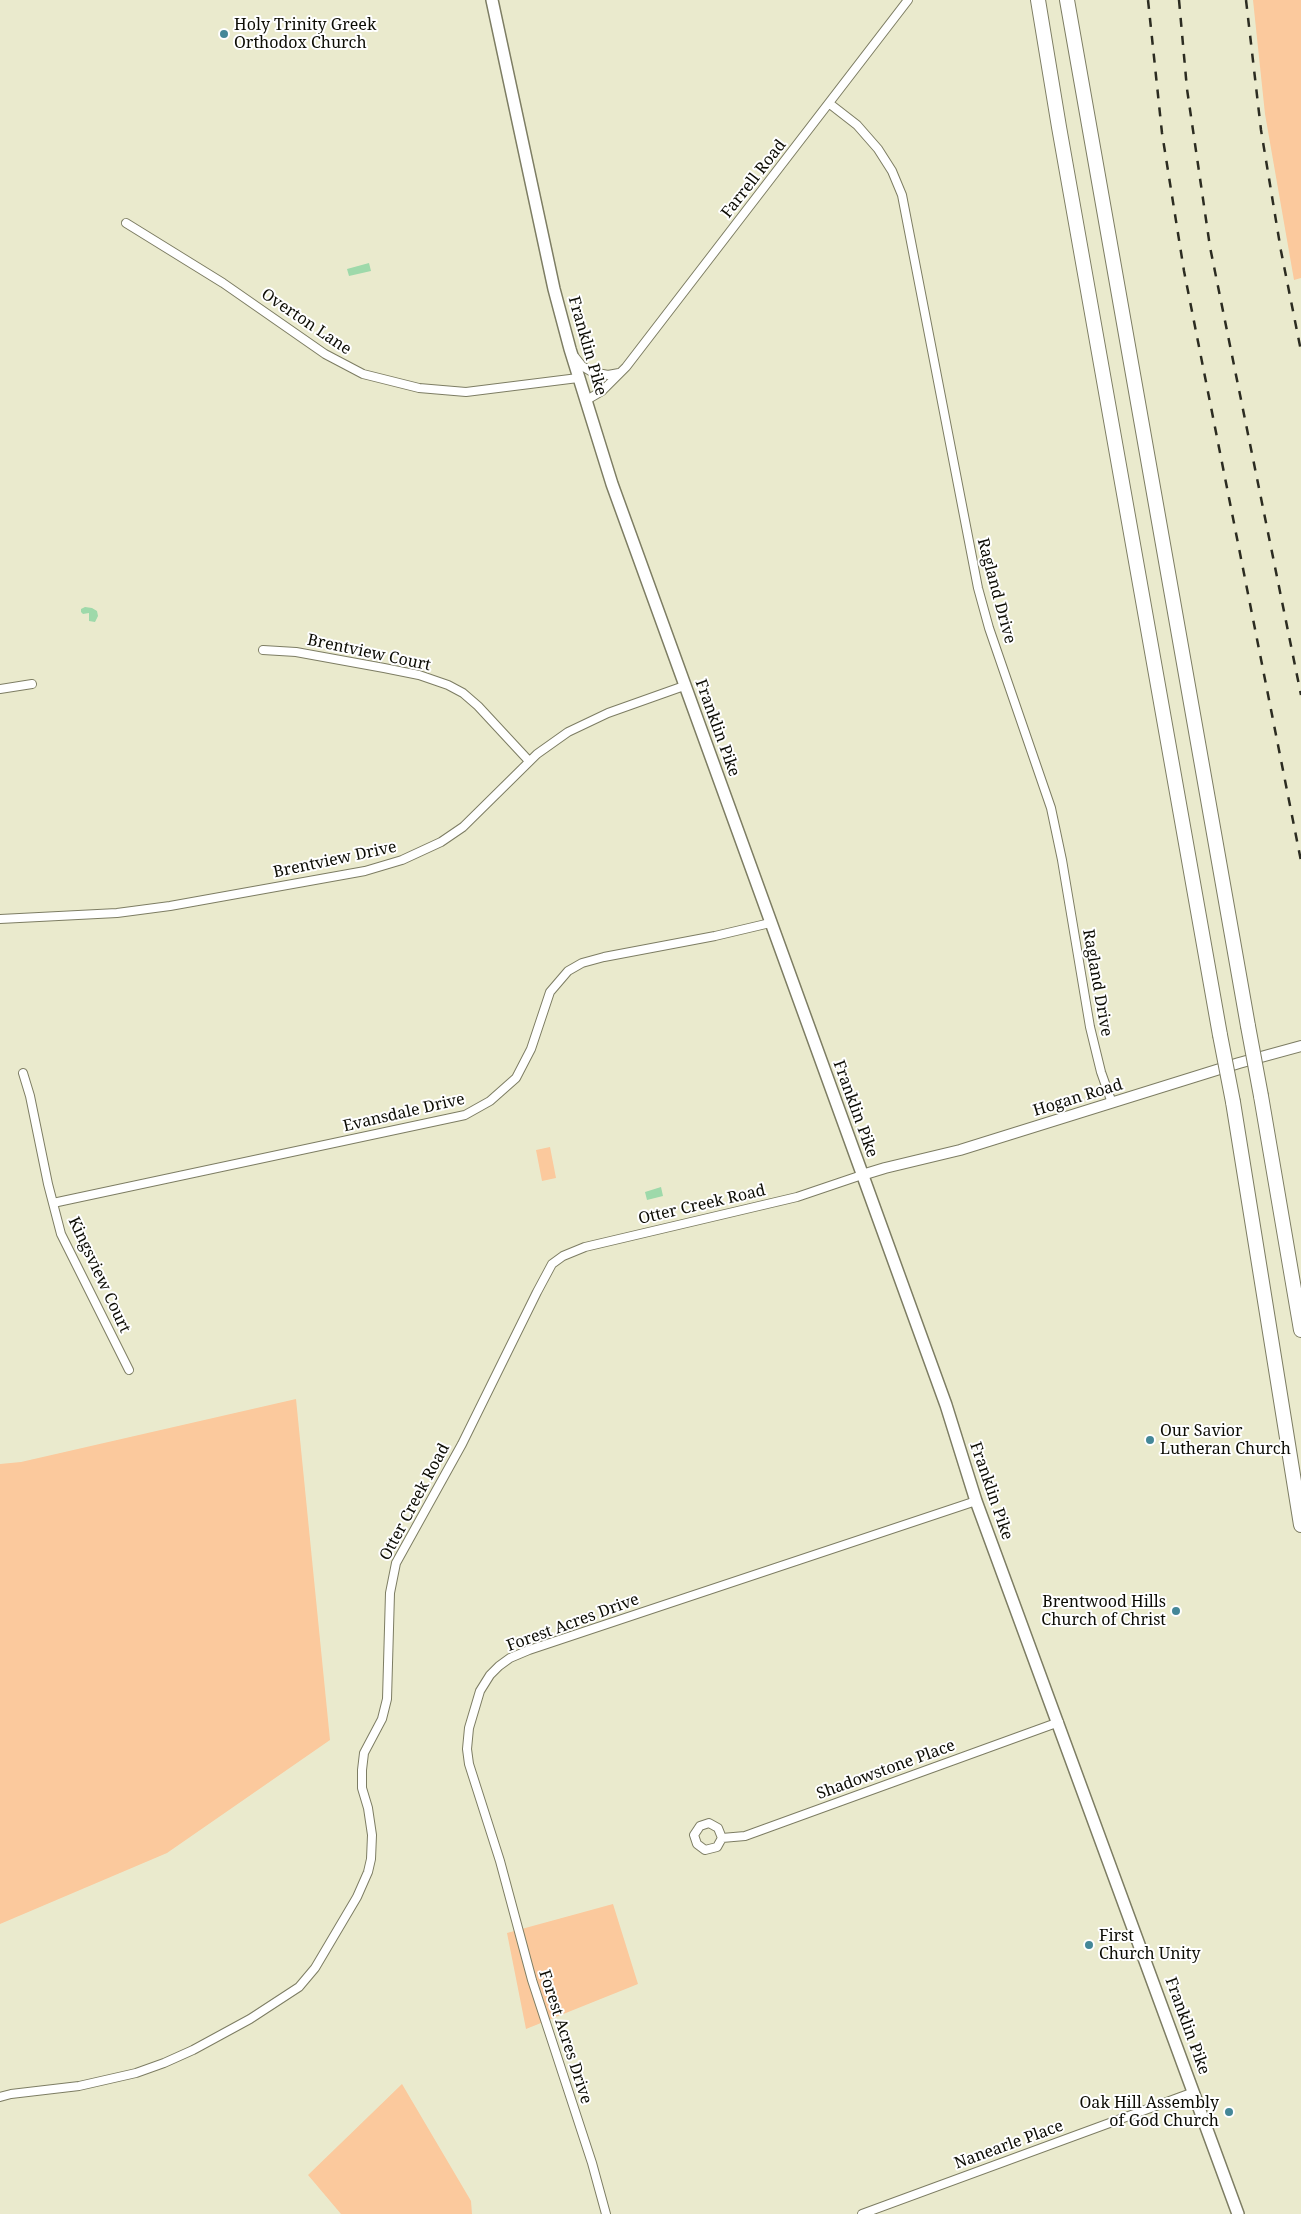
<!DOCTYPE html>
<html>
<head>
<meta charset="utf-8">
<style>
  body { margin:0 }
  canvas { display:block; background:#eaeacd }
</style>
</head>
<body>
<canvas width="1301" height="2214"></canvas>
<script>
const ctx = document.querySelector('canvas').getContext('2d');
ctx.lineJoin = 'round';
function fill(path, color) { ctx.fillStyle = color; ctx.fill(path, 'evenodd'); }
const poly = rows => new Path2D(rows.map(r => 'M' + r).join(''));
function strokePath(path, color, width, dash) { ctx.strokeStyle = color; ctx.lineWidth = width; ctx.lineCap = dash ? 'butt' : 'round'; ctx.setLineDash(dash || []); ctx.stroke(path); }
function drawText(font, color, halo, rows, align = 'center') {
  ctx.font = font + ' "Noto Serif",serif'; ctx.lineWidth = 4; ctx.setLineDash([]); ctx.textBaseline = 'middle'; ctx.strokeStyle = halo; ctx.fillStyle = color; for (const [text, x, y, turn = 0] of rows) {
    ctx.save(); ctx.translate(x, y); ctx.rotate((+turn || 0) * Math.PI / 180); ctx.textAlign = isNaN(turn) ? turn : align; if (halo) ctx.strokeText(text, 0, 0); ctx.fillText(text, 0, 0); ctx.restore();
  }
}
const green = poly([
  [1253,0,1301,0,1301,278,1294,280,1265,114],
  [550,1147,556,1178,542,1181,536,1150],
  [296,1399,330,1740,167,1853,0,1924,0,1464,21,1462],
  [613,1904,638,1984,526,2029,507,1933],
  [402,2084,471,2201,472,2214,341,2214,308,2175]
]);
const water = poly([
  [369,263,371,271,349,276,347,269],
  [85,607,92,608,97,611,98,616,95,622,89,621,89,613,83,614,81,612,81,609],
  [661,1187,663,1196,647,1200,645,1192]
]);
const street = poly([
  [830,104,857,125,878,149,892,171,902,195,978,588,989,628,1051,808,1062,860,1090,1027,1101,1072,1112,1103],
  [126,223,223,283,325,354,363,374,419,388,466,392,578,378],
  [575,357,582,366,592,372,608,375,619,373],
  [585,401,602,391,626,367,908,0],
  [263,650,296,652,384,668,419,675,448,685,463,693,478,706,529,761],
  [0,689,32,684],
  [0,919,117,913,170,906,365,871,402,860,441,842,463,827,537,754,568,732,608,713,684,686],
  [23,1073,30,1096,48,1184,61,1234,129,1370],
  [53,1203,465,1115,490,1101,516,1078,531,1049,550,992,568,971,582,963,604,957,715,936,770,923],
  [722,1838,717,1847,705,1850,697,1844,694,1835,700,1826,709,1823,718,1828,722,1838,745,1836,1059,1722],
  [0,2097,11,2094,79,2086,136,2073,164,2063,193,2050,250,2019,299,1987,315,1968,357,1897,368,1872,371,1859,372,1835,368,1808,362,1788,362,1770,364,1753,382,1719,387,1699,390,1593,396,1563,462,1444,537,1292,552,1264,563,1256,585,1247,797,1197,862,1175],
  [606,2214,592,2163,532,1980,500,1861,469,1764,467,1749,469,1728,480,1691,490,1675,499,1666,510,1658,529,1650,976,1501],
  [862,2214,1194,2092]
]);
const secondary = poly([
  [862,1175,885,1168,960,1150,1239,1063,1301,1046]
]);
const primary = poly([
  [492,0,554,289,570,349,612,484,946,1405,976,1501,1238,2214]
]);
const highway = poly([
  [1038,0,1059,127,1220,1035],
  [1067,0,1248,1026],
  [1261,1096,1301,1330],
  [1233,1102,1301,1525]
]);
const rail = poly([
  [1148,0,1162,133,1184,271,1301,861],
  [1179,0,1187,89,1210,247,1301,695],
  [1246,0,1261,130,1281,251,1301,351]
]);
const highwayBridge = poly([
  [1248,1026,1261,1096],
  [1220,1035,1233,1102]
]);
const markers = [
  [224,34,5,"#448798"],
  [1150,1440,5,"#448798"],
  [1176,1611,5,"#448798"],
  [1089,1945,5,"#448798"],
  [1229,2112,5,"#448798"]
];
const poiNames = [
  ["Holy Trinity Greek",234,25],
  ["Orthodox Church",234,43],
  ["Our Savior",1160,1431],
  ["Lutheran Church",1160,1449],
  ["Brentwood Hills",1166,1602,"right"],
  ["Church of Christ",1166,1620,"right"],
  ["First",1099,1936],
  ["Church Unity",1099,1954],
  ["Oak Hill Assembly",1219,2103,"right"],
  ["of God Church",1219,2121,"right"]
];
const streetNames = [
  ["Farrell Road",754,179,-52],
  ["Overton Lane",306,322,34],
  ["Franklin Pike",587,346,74],
  ["Ragland Drive",996,591,75],
  ["Brentview Court",369,653,12],
  ["Franklin Pike",717,728,70],
  ["Brentview Drive",335,860,-12],
  ["Ragland Drive",1097,983,80],
  ["Hogan Road",1078,1098,-17],
  ["Franklin Pike",855,1109,70],
  ["Evansdale Drive",404,1113,-13],
  ["Otter Creek Road",702,1205,-13],
  ["Kingsview Court",99,1275,65],
  ["Franklin Pike",991,1491,71],
  ["Otter Creek Road",415,1502,-62],
  ["Forest Acres Drive",573,1623,-20],
  ["Shadowstone Place",886,1770,-20],
  ["Franklin Pike",1187,2026,70],
  ["Forest Acres Drive",565,2037,72],
  ["Nanearle Place",1009,2145,-20]
];
fill(green, '#fbc99d');
fill(water, '#9ed9aa');
strokePath(street, '#7d7d63', 10);
strokePath(secondary, '#7d7d63', 12);
strokePath(primary, '#7d7d63', 14);
strokePath(highway, '#7d7d63', 16);
strokePath(street, '#fff', 8);
strokePath(secondary, '#fff', 10);
strokePath(primary, '#fff', 11);
strokePath(highway, '#fff', 14);
strokePath(rail, '#2c2c21', 2.5, [9, 9]);
strokePath(highwayBridge, '#7d7d63', 16, []);
strokePath(highwayBridge, '#fff', 14);
for (const [x, y, r, color] of markers) { const dot = new Path2D(); dot.arc(x, y, r, 0, 2 * Math.PI); ctx.fillStyle = color; ctx.fill(dot); strokePath(dot, '#fff', 2); }
drawText('16px', '#0c0c04', '#fff', poiNames, 'left');
drawText('16px', '#0c0c04', '#fff', streetNames);
</script>
</body>
</html>
